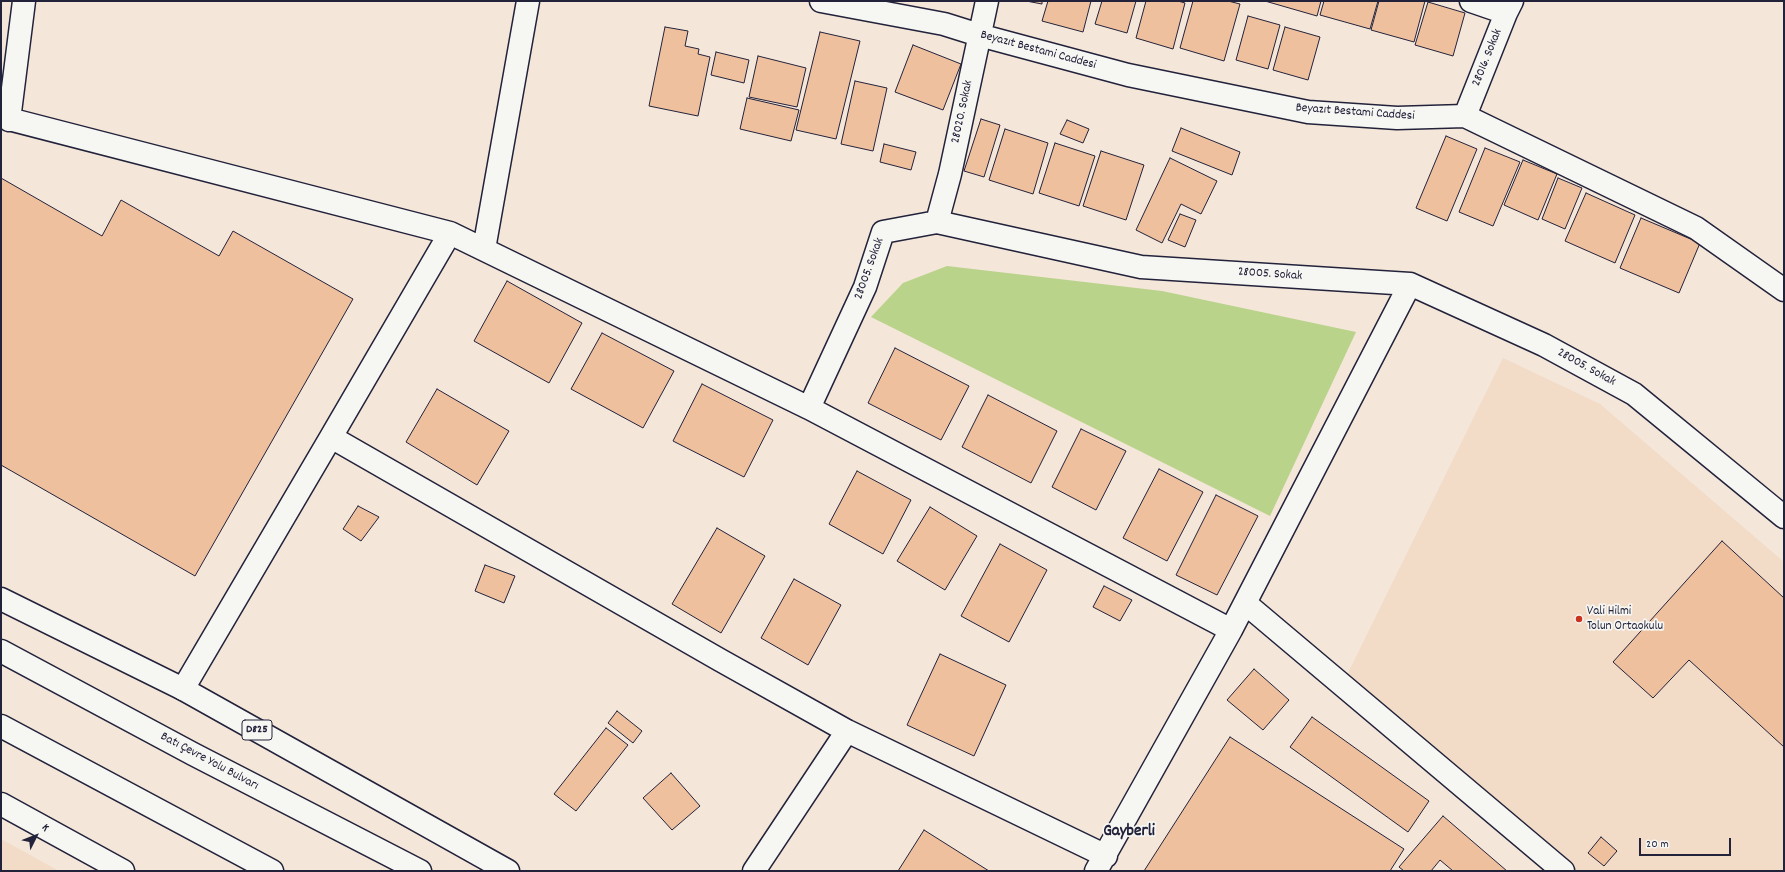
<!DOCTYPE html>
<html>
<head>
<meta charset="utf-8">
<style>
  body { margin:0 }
  #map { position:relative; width:1785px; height:872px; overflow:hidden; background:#f4e6d9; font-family:Dekko,sans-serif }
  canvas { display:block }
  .frame { position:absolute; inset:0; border:2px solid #22223b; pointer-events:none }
  .north { position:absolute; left:16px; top:816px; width:40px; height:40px; -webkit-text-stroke:3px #f6f6f2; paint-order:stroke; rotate:48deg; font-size:11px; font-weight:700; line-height:16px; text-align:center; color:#22223b }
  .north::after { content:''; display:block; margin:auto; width:14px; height:18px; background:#22223b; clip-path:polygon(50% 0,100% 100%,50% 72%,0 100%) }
  .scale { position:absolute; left:1639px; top:838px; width:92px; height:18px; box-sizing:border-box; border:2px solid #22223b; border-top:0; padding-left:5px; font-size:12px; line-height:14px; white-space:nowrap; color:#22223b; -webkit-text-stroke:3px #f6f6f2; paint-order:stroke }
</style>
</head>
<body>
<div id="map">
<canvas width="1785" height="872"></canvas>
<div class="frame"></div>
<div class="north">K</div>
<div class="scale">20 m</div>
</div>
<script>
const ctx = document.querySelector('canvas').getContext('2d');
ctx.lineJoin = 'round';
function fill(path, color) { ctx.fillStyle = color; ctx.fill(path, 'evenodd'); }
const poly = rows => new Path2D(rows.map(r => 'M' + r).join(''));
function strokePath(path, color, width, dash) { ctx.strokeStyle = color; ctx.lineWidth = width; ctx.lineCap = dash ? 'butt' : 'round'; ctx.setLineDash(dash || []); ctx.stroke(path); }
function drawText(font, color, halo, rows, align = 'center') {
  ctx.font = font + ' Dekko,sans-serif'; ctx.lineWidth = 3.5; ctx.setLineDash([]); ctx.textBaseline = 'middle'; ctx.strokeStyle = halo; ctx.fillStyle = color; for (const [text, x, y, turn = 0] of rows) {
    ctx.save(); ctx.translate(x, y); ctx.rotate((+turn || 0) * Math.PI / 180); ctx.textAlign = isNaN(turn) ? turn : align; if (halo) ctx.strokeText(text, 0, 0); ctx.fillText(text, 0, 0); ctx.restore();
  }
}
const built = poly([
  [1503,358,1600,404,1784,562,1784,871,1577,871,1346,677],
  [1,839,59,871,1,871]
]);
const green = poly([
  [947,266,1162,291,1356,332,1270,516,871,317,903,283]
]);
const building = poly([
  [1026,1,1042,1,1042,4,1026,1],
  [1048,1,1091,1,1083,32,1042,21,1048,1],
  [1102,1,1136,1,1127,33,1095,24,1102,1],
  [1146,1,1178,1,1185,3,1173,49,1136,38,1146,1],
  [1193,1,1228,1,1240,4,1224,61,1180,48,1193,1],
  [1265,1,1321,1,1317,16,1265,1],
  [1324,1,1378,1,1370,29,1320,15,1324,1],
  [1379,1,1425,1,1414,42,1371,30,1379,1],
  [1428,2,1465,13,1453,56,1415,45,1428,2],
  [1248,16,1280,25,1268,69,1236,60,1248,16],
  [665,27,688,31,685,46,699,49,698,54,710,57,698,116,649,106,665,27],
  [1285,27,1320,37,1308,80,1273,70,1285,27],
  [820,32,860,41,836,139,796,130,820,32],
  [913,45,961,64,943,110,895,92,913,45],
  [716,52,749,60,744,83,711,75,716,52],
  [758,56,806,68,797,107,749,97,758,56],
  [855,81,887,88,873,151,841,144,855,81],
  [747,98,799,110,791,141,740,129,747,98],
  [981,119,1000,125,984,177,964,171,981,119],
  [1067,120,1089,129,1083,143,1060,134,1067,120],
  [1181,128,1240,152,1232,175,1172,151,1181,128],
  [1005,129,1048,143,1033,194,989,180,1005,129],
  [1446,136,1477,149,1447,221,1416,208,1446,136],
  [1055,143,1095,156,1079,206,1039,193,1055,143],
  [884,144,916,152,911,170,880,162,884,144],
  [1485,148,1520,162,1493,226,1459,212,1485,148],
  [1101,151,1144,165,1126,220,1083,206,1101,151],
  [1170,158,1217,181,1201,214,1181,204,1162,243,1136,230,1170,158],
  [1523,160,1557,174,1538,220,1504,205,1523,160],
  [1,178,102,236,121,200,219,256,233,231,353,299,195,576,1,465,1,178],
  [1558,178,1582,188,1565,229,1542,219,1558,178],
  [1586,193,1635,215,1615,263,1565,241,1586,193],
  [1180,214,1196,220,1185,247,1168,240,1180,214],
  [1641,218,1700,243,1679,293,1620,268,1641,218],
  [507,281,582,323,549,383,474,341,507,281],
  [602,333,674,371,643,428,571,389,602,333],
  [895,348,969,386,941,440,868,403,895,348],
  [702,384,773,420,744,477,673,441,702,384],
  [437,389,509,431,477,485,406,442,437,389],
  [988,395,1057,431,1031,483,962,447,988,395],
  [1081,429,1126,451,1096,510,1052,487,1081,429],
  [1159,469,1203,492,1167,561,1123,538,1159,469],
  [857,471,911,500,883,554,829,524,857,471],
  [1216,495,1258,516,1217,595,1176,575,1216,495],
  [358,506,379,517,361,541,343,529,358,506],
  [930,507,977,536,945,590,897,561,930,507],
  [717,528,765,556,721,633,672,604,717,528],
  [1722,541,1784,598,1784,747,1689,660,1653,698,1613,662,1722,541],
  [1000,544,1047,570,1009,642,961,616,1000,544],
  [485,565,515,576,504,603,475,591,485,565],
  [794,579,841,605,808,665,761,638,794,579],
  [1104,586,1132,600,1120,621,1093,607,1104,586],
  [940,654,1006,685,974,756,907,725,940,654],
  [1254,669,1289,700,1263,730,1227,700,1254,669],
  [617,711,642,731,633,743,608,723,617,711],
  [1312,717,1429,801,1408,832,1290,747,1312,717],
  [606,728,628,745,576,811,554,794,606,728],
  [1230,737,1404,849,1390,871,1144,871,1230,737],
  [671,773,700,806,672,830,643,798,671,773],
  [1443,816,1507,871,1453,871,1440,860,1431,871,1404,871,1399,867,1443,816],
  [924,830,989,871,898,871,924,830],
  [1601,837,1617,851,1604,866,1588,853,1601,837]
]);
const minor = poly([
  [821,1,944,24,979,35,1128,75,1308,112,1397,118,1465,116,1696,228,1784,290],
  [1471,1,1506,13],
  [1465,116,1506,13,1512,1],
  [1,117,450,233,809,408,1231,630],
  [9,120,24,1],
  [937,222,950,174,987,1],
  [484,249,528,1],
  [809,408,865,287,883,232,937,222,1141,267,1410,284,1544,345,1634,394,1784,517],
  [331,437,450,233],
  [1245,603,1563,871],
  [183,689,331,437,720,660,847,731,1106,856],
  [754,871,847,731],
  [1096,871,1231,630,1410,284]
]);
const major = poly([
  [1,599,183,689,508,871],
  [1,804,123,871]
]);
const highway = poly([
  [1,651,193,754,420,871],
  [1,726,272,871]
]);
const markers = [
  [1579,619,4,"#c8321e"]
];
const shields = [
  [257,730,30]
];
const shieldNames = [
  ["D825",257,730]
];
const streetNames = [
  ["Beyazıt Bestami Caddesi",1038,51,15],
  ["28016. Sokak",1488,58,-68],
  ["28020. Sokak",963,112,-78],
  ["Beyazıt Bestami Caddesi",1355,113,4],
  ["28005. Sokak",870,269,-70],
  ["28005. Sokak",1270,275,4],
  ["28005. Sokak",1586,368,29],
  ["Batı Çevre Yolu Bulvarı",209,762,28]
];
const poiNames = [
  ["Vali Hilmi",1587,612],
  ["Tolun Ortaokulu",1587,627]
];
const districtNames = [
  ["Gayberli",1129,833]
];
fill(built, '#f2dbc7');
fill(green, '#b9d38a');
fill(building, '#efc09e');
strokePath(building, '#22223b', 1);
strokePath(minor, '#22223b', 25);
strokePath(major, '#22223b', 25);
strokePath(highway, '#22223b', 25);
strokePath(minor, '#f6f6f2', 22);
strokePath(major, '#f6f6f2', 22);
strokePath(highway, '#f6f6f2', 22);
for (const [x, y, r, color] of markers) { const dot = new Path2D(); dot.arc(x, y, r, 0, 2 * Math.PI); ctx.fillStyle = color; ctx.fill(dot); strokePath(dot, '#f6f6f2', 1.5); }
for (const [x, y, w] of shields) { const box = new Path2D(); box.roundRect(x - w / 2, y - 10, w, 20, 3); ctx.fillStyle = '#f6f6f2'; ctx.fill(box); strokePath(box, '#22223b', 1); }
drawText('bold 12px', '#22223b', null, shieldNames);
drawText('13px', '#22223b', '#f6f6f2', streetNames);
drawText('13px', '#22223b', '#f6f6f2', poiNames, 'left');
drawText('bold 17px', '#22223b', '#f6f6f2', districtNames);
</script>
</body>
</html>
